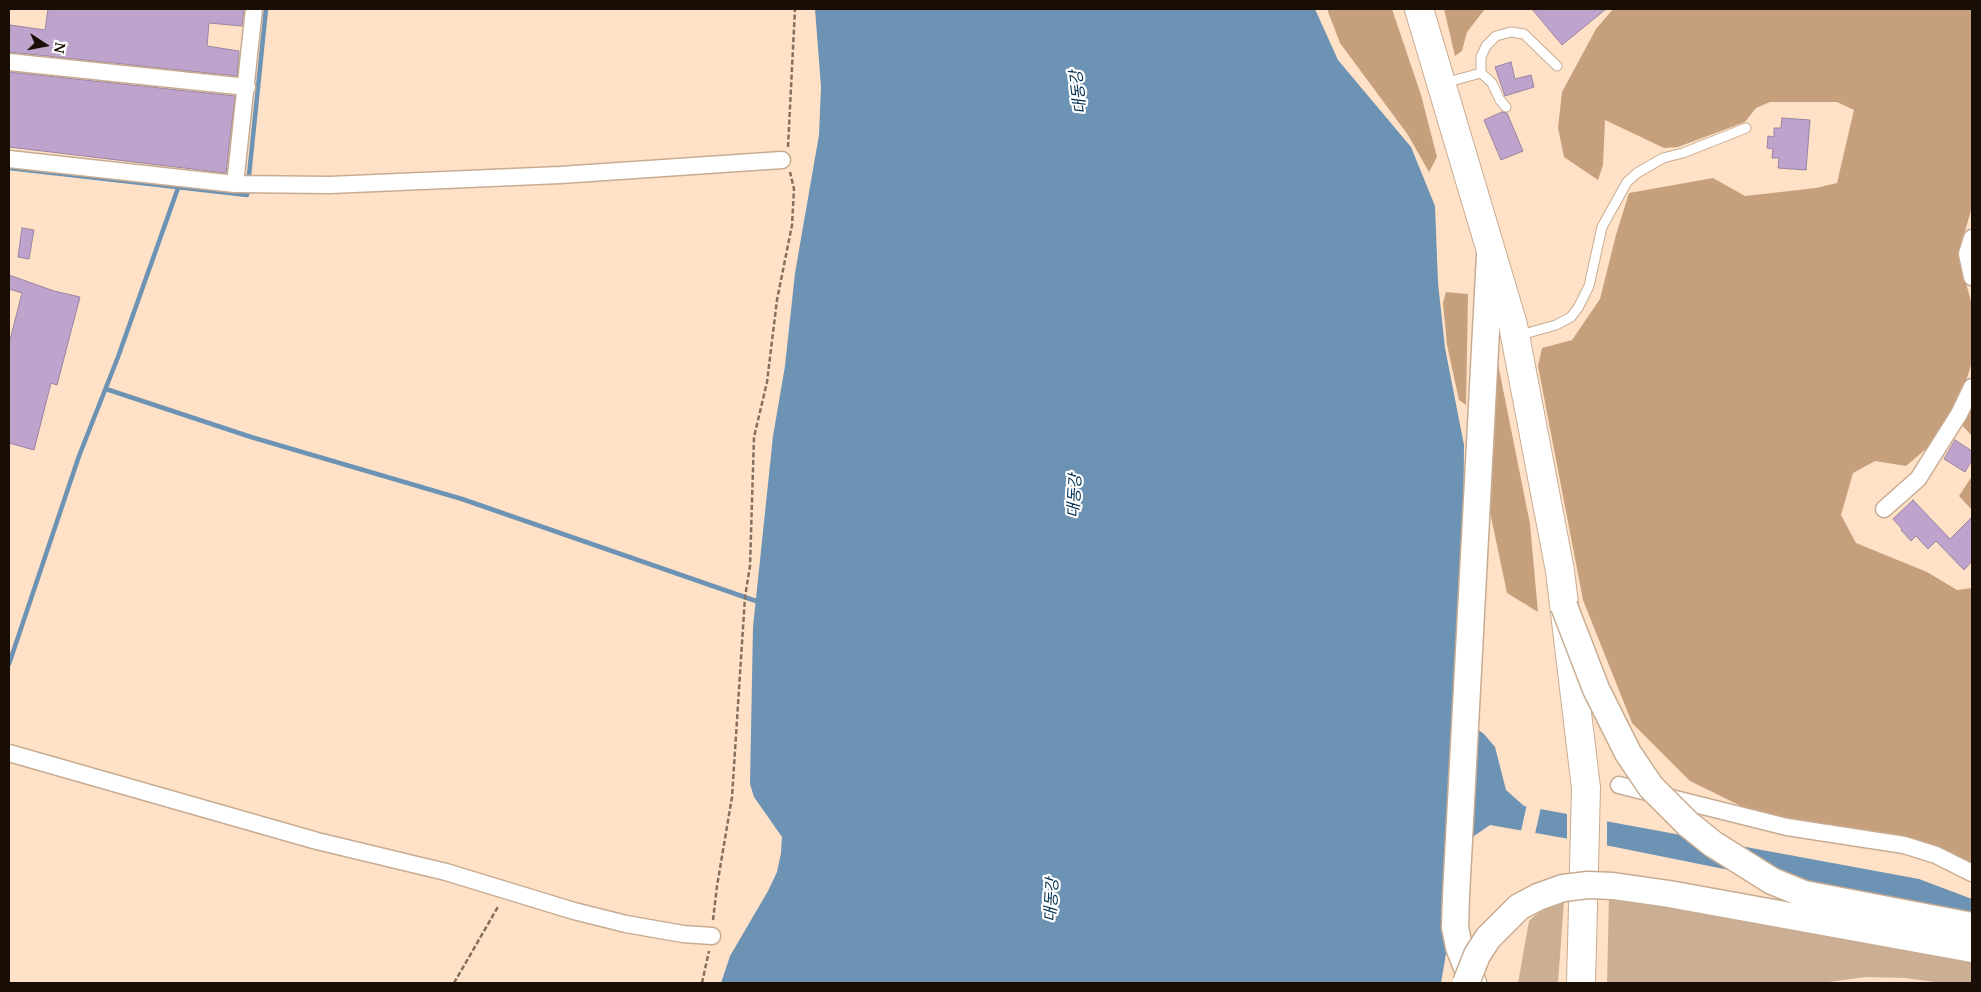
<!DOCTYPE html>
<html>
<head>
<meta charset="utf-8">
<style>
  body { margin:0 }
  #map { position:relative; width:1981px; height:992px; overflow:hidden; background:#fee1c6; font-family:"Noto Serif",serif }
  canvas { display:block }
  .frame { position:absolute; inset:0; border:10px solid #180e05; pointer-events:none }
  .north { position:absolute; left:20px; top:20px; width:50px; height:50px; -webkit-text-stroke:4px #fff; paint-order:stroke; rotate:101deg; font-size:14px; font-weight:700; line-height:20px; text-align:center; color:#180e05 }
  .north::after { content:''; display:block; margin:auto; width:18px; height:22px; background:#180e05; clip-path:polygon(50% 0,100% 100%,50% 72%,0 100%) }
</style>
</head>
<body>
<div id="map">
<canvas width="1981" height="992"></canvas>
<div class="frame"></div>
<div class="north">N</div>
</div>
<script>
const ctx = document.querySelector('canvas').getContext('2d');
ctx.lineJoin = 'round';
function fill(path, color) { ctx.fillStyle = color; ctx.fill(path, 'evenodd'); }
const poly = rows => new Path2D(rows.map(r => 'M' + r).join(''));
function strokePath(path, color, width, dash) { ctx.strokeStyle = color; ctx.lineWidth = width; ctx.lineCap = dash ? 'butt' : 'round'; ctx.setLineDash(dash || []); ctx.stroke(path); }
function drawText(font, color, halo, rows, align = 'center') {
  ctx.font = font + ' "Noto Serif","Noto Sans KR",serif'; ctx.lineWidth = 4.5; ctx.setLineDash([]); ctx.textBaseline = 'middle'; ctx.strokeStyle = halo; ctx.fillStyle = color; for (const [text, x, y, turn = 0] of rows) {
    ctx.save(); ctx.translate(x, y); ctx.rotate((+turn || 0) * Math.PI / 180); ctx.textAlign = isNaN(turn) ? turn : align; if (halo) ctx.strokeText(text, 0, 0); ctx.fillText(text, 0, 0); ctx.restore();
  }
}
const green = poly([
  [1609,896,1972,960,1972,983,1941,983,1906,978,1866,977,1821,983,1607,983],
  [1564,901,1558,983,1518,983,1529,921,1538,913]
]);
const forest = poly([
  [1327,9,1392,9,1421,95,1437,157,1429,172,1408,135,1340,43],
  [1444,9,1485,9,1467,32,1462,51,1455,56],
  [1613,9,1972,9,1972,207,1963,238,1964,276,1972,305,1972,362,1963,391,1927,448,1906,466,1875,461,1853,473,1841,515,1856,543,1927,572,1957,590,1972,588,1972,864,1938,848,1749,810,1690,781,1632,723,1583,600,1538,366,1542,348,1572,340,1600,299,1616,235,1629,193,1713,178,1745,196,1816,188,1837,183,1854,110,1837,102,1770,102,1756,108,1745,122,1678,147,1664,148,1605,120,1603,165,1598,180,1564,157,1558,128,1562,92,1596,29],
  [1446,292,1468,294,1466,405,1459,400,1447,345,1443,303],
  [1497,359,1530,524,1538,612,1507,593,1490,512],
  [1972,405,1972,436,1961,424],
  [1972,476,1972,510,1959,496]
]);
const water = poly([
  [815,9,1315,9,1338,60,1411,147,1435,206,1438,283,1445,348,1464,445,1463,551,1456,713,1484,734,1495,747,1506,790,1524,806,1919,879,1972,899,1972,919,1615,847,1490,825,1474,836,1450,869,1447,948,1441,983,721,983,730,956,768,891,777,872,781,853,782,837,754,797,750,784,753,627,773,436,785,366,795,273,819,135,821,87]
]);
const pier = poly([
  [1527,804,1541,807,1535,834,1521,831],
  [1567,811,1607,819,1607,848,1567,840]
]);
const stream = poly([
  [9,168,247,195,266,9],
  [106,389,251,437,462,499,756,601],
  [9,664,79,456,118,357,178,188]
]);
const building = poly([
  [48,9,244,9,242,26,209,23,207,46,239,51,237,76,9,52,10,25,45,30,48,9],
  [1532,9,1606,9,1562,45,1532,9],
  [1511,62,1515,79,1531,75,1534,87,1505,96,1495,67,1511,62],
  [9,72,235,96,226,173,9,147,9,72],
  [1502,112,1507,113,1523,151,1501,160,1484,120,1502,112],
  [1782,118,1810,120,1806,170,1778,168,1779,158,1772,158,1773,149,1767,148,1768,136,1774,137,1774,128,1781,128,1782,118],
  [22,228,34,230,29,259,18,257,22,228],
  [9,275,54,291,80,297,57,385,51,383,34,450,9,443,9,344,22,293,9,289,9,275],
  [1955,440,1972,451,1972,460,1965,472,1944,459,1955,440],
  [1913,500,1950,539,1972,517,1972,561,1964,570,1936,541,1928,549,1916,536,1911,541,1901,530,1902,529,1893,519,1913,500]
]);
const path = poly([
  [788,147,795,9],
  [713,920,717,886,732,797,745,597,750,566,754,437,767,382,777,300,792,225,794,189,790,172],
  [454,983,499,905],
  [702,983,709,951]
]);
const service = poly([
  [1444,83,1481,73],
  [1506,107,1500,100,1492,83,1481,73,1481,57,1486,46,1496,36,1511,32,1524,34,1557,66],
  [1517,336,1556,325,1571,317,1578,308,1589,286,1602,227,1627,182,1637,173,1663,158,1683,153,1746,128]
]);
const minor = poly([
  [9,62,247,87],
  [9,159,235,184,330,185,560,175,782,160],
  [235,184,254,9],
  [1972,238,1967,254,1972,277],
  [1884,509,1918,479,1959,414,1972,387],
  [9,753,317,841,446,872,574,911,626,924,683,934,712,936],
  [1619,785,1787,827,1904,845,1936,855,1972,873]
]);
const primary = poly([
  [1473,983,1459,947,1455,927,1456,896,1490,255]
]);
const trunk = poly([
  [1419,9,1513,325,1560,571,1586,788,1581,983]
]);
const primaryBridge = poly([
  [1564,606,1596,689,1628,753,1651,787,1688,824,1713,844,1772,881,1804,894,1972,926],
  [1466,983,1477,955,1488,938,1519,907,1538,897,1563,888,1588,885,1613,886,1669,894,1972,949]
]);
const waterNames = [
  ["대동강",1079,92,-97],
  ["대동강",1075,496,-87],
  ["대동강",1052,900,-87]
];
fill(green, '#cbaf95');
fill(forest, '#c6a07d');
fill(water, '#6c92b4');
fill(pier, '#fee1c6');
strokePath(stream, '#6c92b4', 4.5);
fill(building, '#bea3cd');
strokePath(building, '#9885a2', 1);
strokePath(service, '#c8ac92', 11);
strokePath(minor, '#c8ac92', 19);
strokePath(primary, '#c8ac92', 29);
strokePath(trunk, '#c8ac92', 30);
strokePath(path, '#83705f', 2.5, [5, 2.5]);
strokePath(service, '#fff', 9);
strokePath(minor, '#fff', 16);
strokePath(primary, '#fff', 26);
strokePath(trunk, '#fff', 28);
strokePath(primaryBridge, '#c8ac92', 29, []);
strokePath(primaryBridge, '#fff', 26);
drawText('italic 16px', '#003051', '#fff', waterNames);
</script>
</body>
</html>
